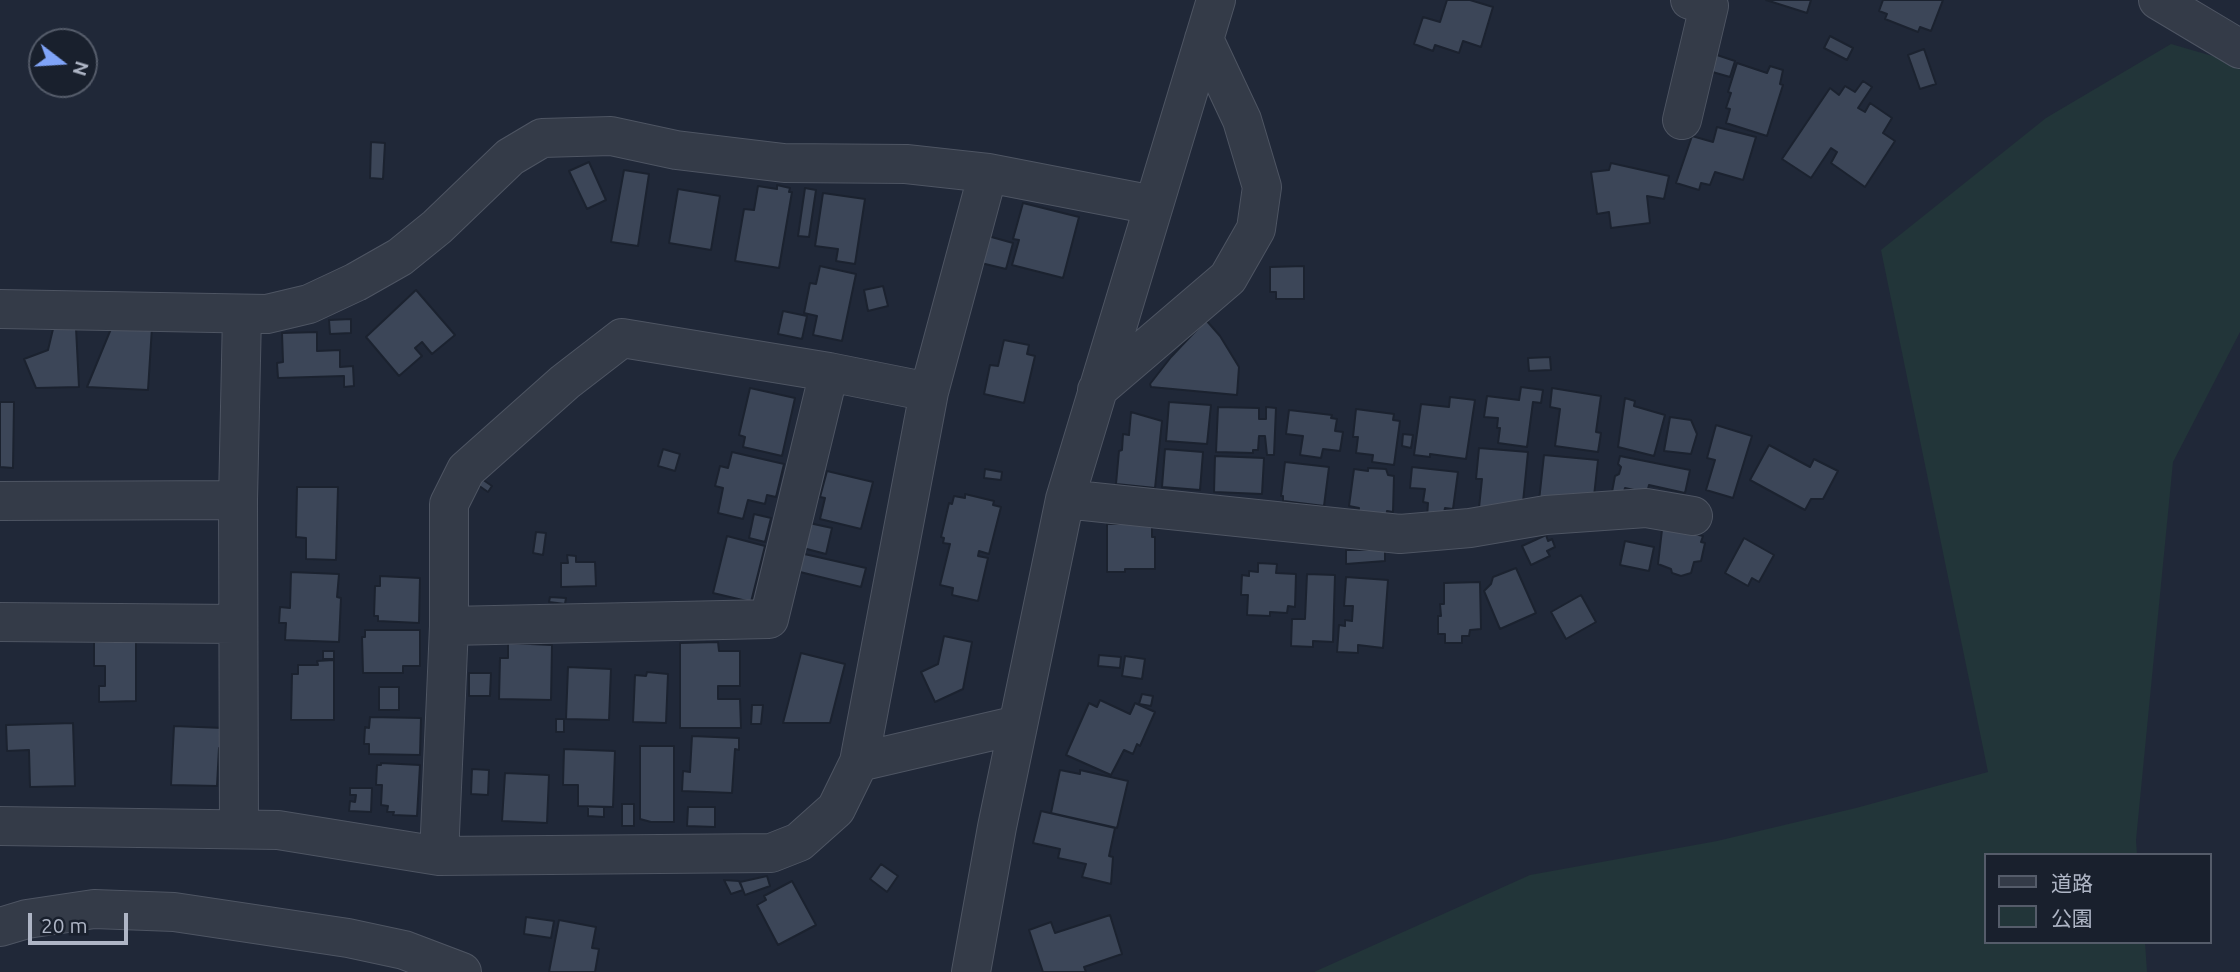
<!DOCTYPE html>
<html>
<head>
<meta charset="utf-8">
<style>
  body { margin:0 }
  #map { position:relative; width:2240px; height:972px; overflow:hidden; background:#202838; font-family:Ubuntu,"Noto Sans JP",sans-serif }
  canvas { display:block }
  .legend { position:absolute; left:1984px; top:853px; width:228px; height:91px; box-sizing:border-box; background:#19202d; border:2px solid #555c6a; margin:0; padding:9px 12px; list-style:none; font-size:21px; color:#aeb5c5 }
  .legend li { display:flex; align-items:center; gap:14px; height:35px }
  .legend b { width:35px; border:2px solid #555c6a }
  .north { position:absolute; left:28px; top:28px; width:70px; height:70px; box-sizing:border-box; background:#19202d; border:2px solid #555c6a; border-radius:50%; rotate:107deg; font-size:19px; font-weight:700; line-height:28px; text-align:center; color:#aeb5c5 }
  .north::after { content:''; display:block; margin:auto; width:24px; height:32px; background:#80a4f8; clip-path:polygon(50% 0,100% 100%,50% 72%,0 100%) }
  .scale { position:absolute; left:28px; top:913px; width:100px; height:32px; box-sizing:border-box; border:4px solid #aeb5c5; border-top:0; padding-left:9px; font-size:21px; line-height:24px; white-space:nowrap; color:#aeb5c5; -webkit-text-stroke:5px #19202d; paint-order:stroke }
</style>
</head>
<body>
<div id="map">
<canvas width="2240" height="972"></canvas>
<ul class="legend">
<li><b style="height:9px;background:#343b48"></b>道路</li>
<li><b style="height:19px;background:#223539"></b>公園</li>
</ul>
<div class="north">N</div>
<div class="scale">20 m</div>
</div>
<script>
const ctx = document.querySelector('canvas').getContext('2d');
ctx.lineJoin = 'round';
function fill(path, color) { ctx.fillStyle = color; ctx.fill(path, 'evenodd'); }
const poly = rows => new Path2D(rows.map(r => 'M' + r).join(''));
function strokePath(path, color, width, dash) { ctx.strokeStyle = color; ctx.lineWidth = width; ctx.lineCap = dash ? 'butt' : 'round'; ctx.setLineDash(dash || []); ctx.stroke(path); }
const green = poly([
  [2171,44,2240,64,2240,332,2173,462,2136,840,2137,855,1986,855,1986,942,2145,942,2147,972,1314,972,1530,875,1717,841,1856,808,1988,772,1881,250,2046,118]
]);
const building = poly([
  [1447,0,1470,0,1493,7,1481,47,1463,41,1459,53,1435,45,1433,51,1414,44,1423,17,1440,22,1447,0],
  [1766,0,1811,0,1807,13,1766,0],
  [1883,0,1943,0,1931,31,1920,27,1918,32,1885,19,1887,14,1879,11,1883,0],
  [1830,36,1853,48,1847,60,1824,48,1830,36],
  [1924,49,1936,84,1920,89,1908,55,1924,49],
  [1714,54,1735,61,1730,77,1709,71,1714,54],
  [1737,63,1767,73,1770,66,1783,70,1780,84,1783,85,1767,136,1726,123,1730,109,1726,108,1731,93,1728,92,1737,63],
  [1863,81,1872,87,1858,108,1865,112,1870,103,1892,118,1883,133,1895,141,1865,187,1831,163,1837,152,1831,148,1811,178,1782,159,1830,88,1839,95,1845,86,1855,92,1863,81],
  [1717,127,1756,137,1743,180,1715,172,1710,185,1701,183,1699,190,1676,183,1692,136,1713,142,1717,127],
  [371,142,385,143,383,179,370,178,371,142],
  [589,162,606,200,587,209,569,171,589,162],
  [1611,163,1669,176,1664,199,1647,196,1650,223,1611,228,1609,212,1597,214,1591,172,1609,170,1611,163],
  [624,170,649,174,638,246,611,242,624,170],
  [777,185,790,188,789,192,792,192,779,268,735,261,744,209,754,210,758,186,777,189,777,185],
  [805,188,816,190,809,237,798,236,805,188],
  [678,189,720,196,711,250,669,243,678,189],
  [823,193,865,199,855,264,836,261,838,249,815,246,823,193],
  [1023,203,1079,217,1063,278,1012,265,1019,240,1013,239,1023,203],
  [988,236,1013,243,1006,269,981,263,988,236],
  [820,266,856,274,842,341,813,335,817,316,804,313,810,283,816,284,820,266],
  [1304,266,1304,299,1276,299,1276,292,1270,292,1270,267,1304,266],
  [883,286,888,306,868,311,864,290,883,286],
  [416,290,455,335,432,354,422,342,415,348,422,356,399,376,366,337,416,290],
  [783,311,807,316,802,339,778,334,783,311],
  [351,319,351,333,330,334,329,320,351,319],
  [1206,320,1220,336,1239,367,1237,395,1151,387,1150,384,1171,357,1206,320],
  [113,324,152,327,148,390,87,387,113,324],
  [76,328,79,387,36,388,24,359,48,350,53,329,76,328],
  [317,332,317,351,340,350,340,367,353,366,354,386,344,387,344,376,278,378,277,363,283,362,282,333,317,332],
  [1004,340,1029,345,1027,354,1035,356,1024,403,984,394,990,365,998,366,1004,340],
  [1550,357,1551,370,1529,371,1528,358,1550,357],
  [1521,387,1543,390,1541,403,1533,402,1527,447,1498,443,1500,428,1497,428,1498,418,1484,417,1487,396,1519,400,1521,387],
  [750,388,795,398,782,456,743,447,745,437,739,435,750,388],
  [1552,388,1601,396,1596,432,1601,433,1598,452,1555,446,1560,409,1550,407,1552,388],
  [1450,397,1475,400,1466,459,1430,454,1430,457,1414,455,1421,404,1449,407,1450,397],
  [1625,398,1635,401,1634,406,1665,415,1654,456,1618,447,1625,398],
  [0,402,14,402,13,468,0,467,0,402],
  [1169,402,1211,405,1207,444,1166,441,1169,402],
  [1218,407,1259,408,1259,419,1266,419,1266,407,1276,408,1274,455,1267,455,1265,436,1259,436,1258,450,1253,450,1253,453,1216,452,1218,407],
  [1356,409,1394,414,1393,420,1400,421,1394,465,1372,462,1373,455,1356,453,1358,437,1353,437,1356,409],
  [1289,410,1332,415,1331,418,1337,419,1335,431,1343,432,1340,451,1323,449,1321,458,1300,455,1303,436,1286,434,1289,410],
  [1131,412,1162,421,1155,488,1116,484,1119,451,1122,450,1123,434,1129,435,1131,412],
  [1670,417,1691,420,1697,434,1691,454,1664,451,1670,417],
  [1716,425,1752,436,1733,498,1706,490,1715,460,1707,458,1716,425],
  [1403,434,1413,435,1411,448,1402,446,1403,434],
  [1769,445,1810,467,1814,459,1838,471,1823,499,1811,499,1805,510,1750,480,1769,445],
  [1479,448,1528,452,1522,512,1479,508,1482,479,1476,479,1479,448],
  [663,449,680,454,675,471,658,466,663,449],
  [1165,449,1203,452,1200,490,1162,487,1165,449],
  [732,452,784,464,776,497,767,495,765,504,748,500,743,519,718,513,723,488,715,486,720,466,728,468,732,452],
  [1544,455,1598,460,1594,496,1539,501,1544,455],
  [1215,456,1264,458,1262,494,1214,492,1215,456],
  [1620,456,1690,470,1685,493,1649,485,1647,493,1625,488,1623,495,1612,492,1615,476,1619,474,1621,467,1618,464,1620,456],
  [1285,462,1329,467,1324,506,1283,501,1283,496,1281,496,1285,462],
  [1412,467,1458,472,1453,509,1445,508,1443,519,1427,517,1428,503,1423,502,1425,489,1410,488,1412,467],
  [1368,468,1386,469,1388,475,1394,476,1393,512,1387,511,1386,520,1358,516,1359,508,1349,506,1354,469,1368,471,1368,468],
  [985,469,1002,472,1001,480,984,478,985,469],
  [827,471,873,482,861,529,820,519,825,498,820,497,827,471],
  [479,477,492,486,488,492,475,483,479,477],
  [297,487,338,487,336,560,306,559,306,538,296,537,297,487],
  [965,494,994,501,993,505,1001,507,989,554,979,551,978,556,988,558,978,601,952,595,953,588,940,585,950,544,943,543,944,538,941,537,949,503,952,504,954,496,965,498,965,494],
  [754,514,771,518,765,542,749,538,754,514],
  [809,523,832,528,826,554,803,548,809,523],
  [1107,524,1152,524,1152,537,1155,537,1155,569,1125,569,1125,572,1107,572,1107,524],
  [1676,529,1703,536,1701,542,1705,543,1701,561,1694,562,1691,573,1681,576,1672,573,1671,569,1658,564,1662,530,1676,529],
  [536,532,546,533,543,555,533,553,536,532],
  [1546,535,1548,541,1552,539,1555,547,1547,551,1550,556,1531,565,1522,546,1546,535],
  [727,536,765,546,751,602,713,593,727,536],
  [1744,538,1774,555,1759,582,1752,578,1748,586,1725,573,1744,538],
  [1625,541,1654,547,1649,571,1620,565,1625,541],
  [1346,550,1385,550,1385,561,1346,564,1346,550],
  [800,553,866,568,861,587,796,571,800,553],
  [567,555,576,556,576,562,595,562,596,586,561,587,561,563,568,563,567,555],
  [1258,563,1277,564,1276,573,1296,574,1295,607,1288,606,1287,613,1270,612,1270,616,1247,615,1248,595,1241,595,1242,575,1249,576,1249,571,1258,572,1258,563],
  [1516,568,1536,613,1500,629,1484,591,1491,584,1493,577,1516,568],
  [291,572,339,574,337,597,341,598,339,642,285,640,286,623,279,623,280,607,290,608,291,572],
  [1307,574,1335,575,1333,642,1313,641,1313,647,1291,646,1292,619,1305,619,1307,574],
  [380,576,420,578,419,623,378,621,378,616,374,616,375,586,380,586,380,576],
  [1346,577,1388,580,1383,648,1358,645,1358,653,1337,652,1339,625,1345,626,1345,620,1352,621,1353,606,1344,606,1346,577],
  [1480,582,1481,629,1470,630,1469,636,1462,636,1462,643,1445,643,1445,634,1438,634,1438,616,1441,616,1440,604,1444,604,1444,583,1480,582],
  [1581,595,1596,622,1566,639,1551,612,1581,595],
  [550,597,566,598,565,604,549,602,550,597],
  [365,630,420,630,420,666,403,666,403,673,363,673,362,637,365,637,365,630],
  [944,636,972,642,963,689,935,702,921,672,938,664,944,636],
  [136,641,136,701,99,702,99,686,105,686,105,666,94,666,94,642,136,641],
  [718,642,719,651,740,651,740,686,718,686,718,699,740,699,741,728,680,728,680,643,718,642],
  [508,643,552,645,551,700,499,699,500,658,508,658,508,643],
  [323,651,334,651,334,659,323,659,323,651],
  [801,653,845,664,830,723,783,723,801,653],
  [1099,655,1121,657,1120,668,1098,666,1099,655],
  [1125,656,1145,659,1142,679,1122,676,1125,656],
  [334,660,334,720,291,720,292,674,298,674,298,665,318,665,317,661,334,660],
  [568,667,611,669,609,720,566,719,568,667],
  [647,672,668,674,666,723,633,722,635,675,646,676,647,672],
  [469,673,491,673,490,696,469,696,469,673],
  [379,687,399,687,399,710,379,710,379,687],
  [1142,694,1153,696,1151,706,1139,704,1142,694],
  [1100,700,1130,714,1135,703,1155,712,1140,746,1137,744,1133,754,1124,750,1111,775,1066,755,1089,703,1097,707,1100,700],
  [752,705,763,705,761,724,751,724,752,705],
  [370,717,421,718,420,755,369,754,369,744,364,744,365,727,369,728,370,717],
  [556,719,564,719,564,732,556,732,556,719],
  [73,723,75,786,30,787,29,750,7,751,6,725,73,723],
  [174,726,223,728,222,748,219,748,217,786,171,785,174,726],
  [692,736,739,738,739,750,735,749,732,793,682,791,683,771,690,772,692,736],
  [640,746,674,746,674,822,651,822,640,819,640,746],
  [564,749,615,751,613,807,578,806,578,785,563,785,564,749],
  [381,763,420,765,417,816,393,815,394,812,387,812,388,806,381,805,382,785,376,785,377,765,381,765,381,763],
  [472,769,489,770,488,795,471,794,472,769],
  [1060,770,1080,774,1080,770,1128,781,1117,828,1051,813,1060,770],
  [505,773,549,775,547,823,502,821,505,773],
  [350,788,372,788,371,812,349,811,350,801,355,802,356,795,350,795,350,788],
  [622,804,634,804,634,826,622,826,622,804],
  [588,807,604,807,604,817,588,816,588,807],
  [688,807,715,807,715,827,687,826,688,807],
  [1041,811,1115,828,1109,856,1113,857,1111,884,1082,877,1086,864,1058,858,1060,849,1033,843,1041,811],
  [881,864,898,876,887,892,870,879,881,864],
  [767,876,770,886,745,895,740,882,767,876],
  [724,880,739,881,743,890,731,894,724,880],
  [792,881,816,925,778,945,757,905,766,900,764,896,792,881],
  [1110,915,1122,954,1084,967,1086,972,1043,972,1029,930,1051,922,1055,933,1110,915],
  [526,917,554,921,551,938,524,934,526,917],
  [559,920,596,927,592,948,599,949,595,972,549,972,559,920]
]);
const minor = poly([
  [2158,0,2240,49],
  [1682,120,1709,6,1690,0],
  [0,309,267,314,309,304,356,282,400,257,437,227,510,157,542,138,611,136,676,150,784,163,906,164,988,173,1153,205],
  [1097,390,1228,278,1256,229,1262,187,1242,120,1204,39],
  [1065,499,1400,534,1470,528,1546,515,1646,508,1693,516],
  [0,501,238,500],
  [0,622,237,624],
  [449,626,769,619,829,372],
  [859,762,1018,725],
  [0,826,278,830,439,856,771,853,799,842,836,809,859,762,929,392,988,173],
  [239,829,238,500,242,314],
  [439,856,449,626,449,504,466,470,565,382,622,338,829,372,929,392],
  [0,927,27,919,94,909,174,912,348,938,404,950,462,972],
  [971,972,997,827,1065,499,1216,0]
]);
fill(green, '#223539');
fill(building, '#3c4658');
strokePath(building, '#1b222f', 2);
strokePath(minor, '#4e5563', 40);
strokePath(minor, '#343b48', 38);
</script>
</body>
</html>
